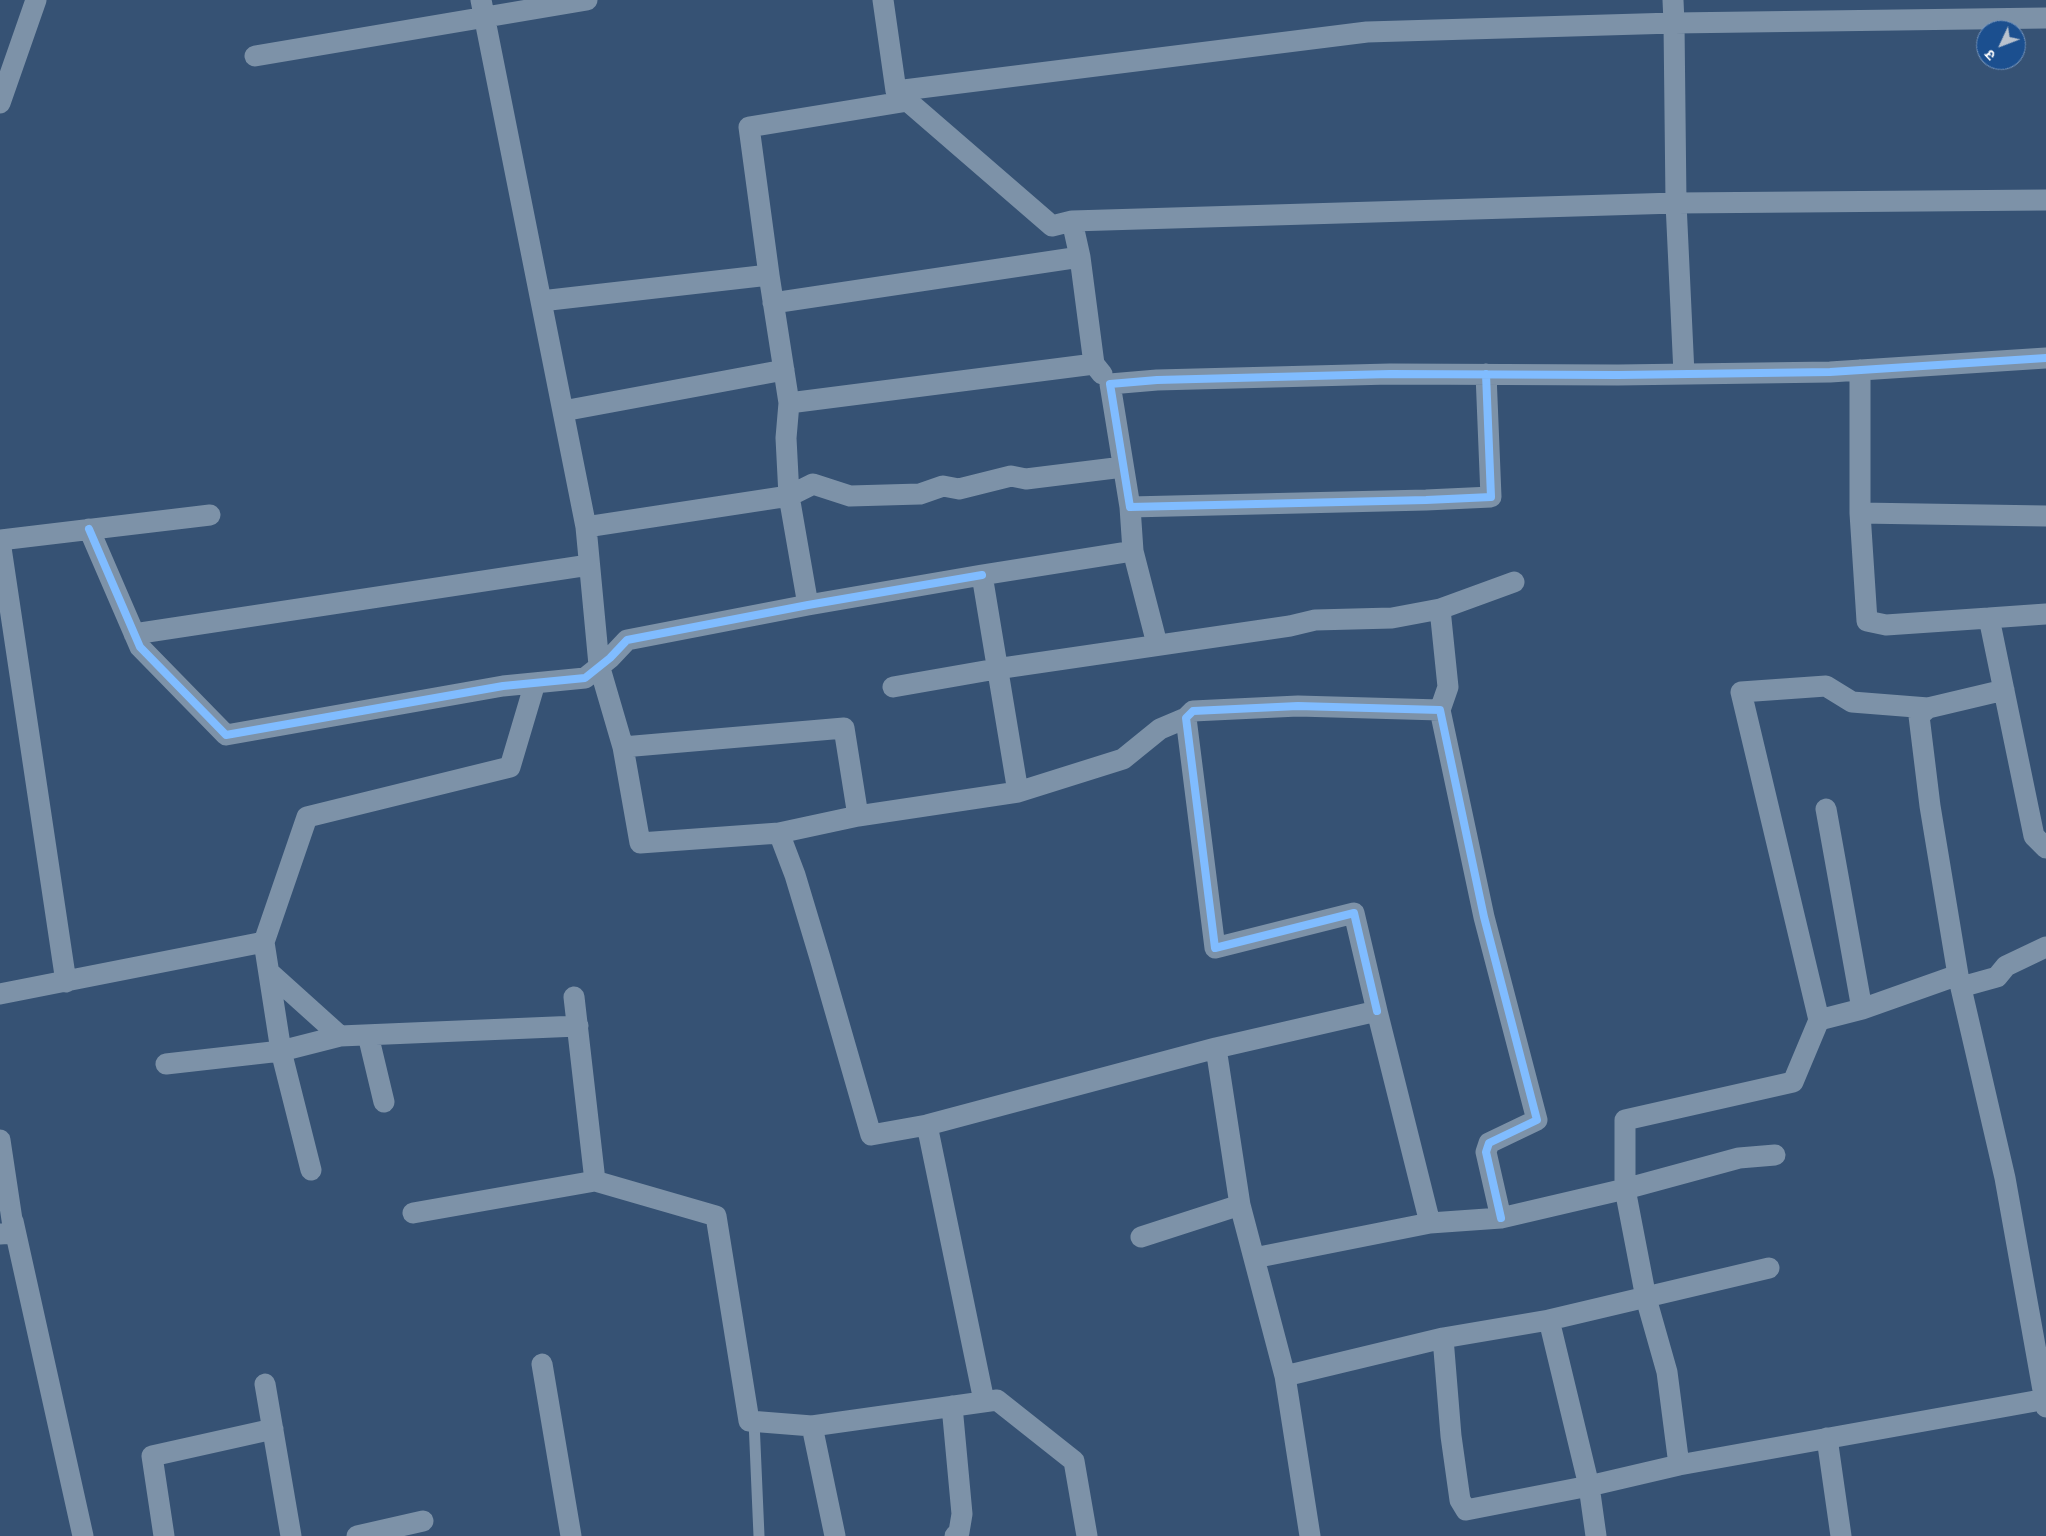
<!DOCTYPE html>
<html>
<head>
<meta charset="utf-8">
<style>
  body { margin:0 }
  #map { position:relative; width:2046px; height:1536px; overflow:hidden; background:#365274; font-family:"Varela Round","Noto Sans Devanagari",sans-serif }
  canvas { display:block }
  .north { position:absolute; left:1976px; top:20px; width:50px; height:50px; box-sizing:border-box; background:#1b4f8f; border:1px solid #7695bc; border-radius:50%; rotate:227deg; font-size:14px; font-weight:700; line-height:20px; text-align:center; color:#fff }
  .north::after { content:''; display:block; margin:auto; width:18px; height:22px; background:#b9c2ce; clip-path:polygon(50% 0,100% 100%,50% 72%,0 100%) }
</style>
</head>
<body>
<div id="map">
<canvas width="2046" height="1536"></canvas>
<div class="north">उ</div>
</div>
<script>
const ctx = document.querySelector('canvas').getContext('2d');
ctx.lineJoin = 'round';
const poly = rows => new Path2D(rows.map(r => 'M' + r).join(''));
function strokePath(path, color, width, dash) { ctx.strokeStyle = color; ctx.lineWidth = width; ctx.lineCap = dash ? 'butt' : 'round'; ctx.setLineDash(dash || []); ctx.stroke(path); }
const service = poly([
  [754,1421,759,1536]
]);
const minor = poly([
  [481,0,586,527,599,665,623,747],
  [883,0,896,91,1052,226,1072,221,1676,203,2046,200],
  [255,56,587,0],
  [896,91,1367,32,1674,23,1673,0],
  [0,103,36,0],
  [1072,221,1080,257,1094,364,1102,374],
  [769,275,749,127,908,101],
  [541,301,769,275,789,403,786,438,789,496,808,605],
  [773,303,1080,257],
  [1860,370,1860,513,1867,621,1886,625,1989,618],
  [1486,374,1491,497,1426,500,1130,507,1110,384,1157,380,1390,374,1618,375,1830,372,2046,358],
  [1684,374,1676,203,1674,23,2046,18],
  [789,403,1094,364],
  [563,411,784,370],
  [1130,507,1133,551,982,575,1018,792,1123,759,1160,729,1186,718],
  [1860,513,2046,516],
  [586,527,789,496,813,484,850,496,920,494,943,486,959,489,1011,476,1026,479,1123,467],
  [89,529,140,647,226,735,503,686,585,678,610,658,627,640,808,605,982,575],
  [0,540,210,515],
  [0,541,66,982],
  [1133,551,1157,644],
  [2046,614,1989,618,2034,836,2046,848],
  [134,634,589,565],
  [893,687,996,669,1290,626,1315,620,1392,618,1440,609,1514,582],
  [1440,710,1448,687,1440,609],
  [1826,809,1862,1009,1958,975,2005,1178,2046,1407],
  [858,816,844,728,623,747,640,843,779,833,858,816,1018,792],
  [779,833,795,875,820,958,871,1135,927,1125,1216,1048],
  [270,973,340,1036],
  [1958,975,1930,806,1919,716,1928,708,2004,690],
  [1961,987,1997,977,2006,966,2046,947],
  [0,994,264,942],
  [574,997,595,1181,716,1216,749,1421,812,1426],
  [1377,1011,1354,913,1215,948,1186,718,1193,711,1298,706,1440,710,1484,917,1537,1120,1489,1143,1486,1152,1501,1218],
  [1819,1020,1741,692,1826,686,1852,702,1928,708],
  [368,1035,384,1102],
  [166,1064,281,1051,340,1036,578,1026],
  [927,1125,984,1401],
  [0,1140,14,1233,0,1234],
  [311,1170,281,1051,264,942,307,817,510,767,535,683],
  [413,1213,595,1181],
  [13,1221,83,1536],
  [1430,1223,1501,1218,1625,1189,1739,1158,1775,1155],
  [1141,1237,1240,1205],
  [1254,1258,1430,1223,1377,1011,1216,1048,1240,1205,1285,1376,1310,1536],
  [1443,1338,1451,1436,1460,1500,1466,1510,1589,1486,1549,1320],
  [542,1364,571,1536],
  [1285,1376,1443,1338,1549,1320,1769,1268],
  [265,1384,291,1536],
  [952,1406,962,1514,959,1532,955,1536],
  [1827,1438,1841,1536],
  [1679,1465,1667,1372,1646,1298,1625,1189,1625,1120,1793,1082,1819,1020,1862,1009],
  [164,1536,152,1456,273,1429],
  [357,1536,423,1521],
  [835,1536,812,1426,997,1400,1074,1461,1087,1536],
  [1596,1536,1589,1486,1679,1465,2046,1399]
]);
const cycleway = poly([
  [1486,374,1491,497,1426,500,1130,507,1110,384,1157,380,1390,374,1618,375,1830,372,2046,358],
  [89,529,140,647,226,735,503,686,585,678,610,658,627,640,808,605,982,575],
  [1377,1011,1354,913,1215,948,1186,718,1193,711,1298,706,1440,710,1484,917,1537,1120,1489,1143,1486,1152,1501,1218]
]);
strokePath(service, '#7d92a8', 11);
strokePath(minor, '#7d92a8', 21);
strokePath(cycleway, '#80bcff', 8);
</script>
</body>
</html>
